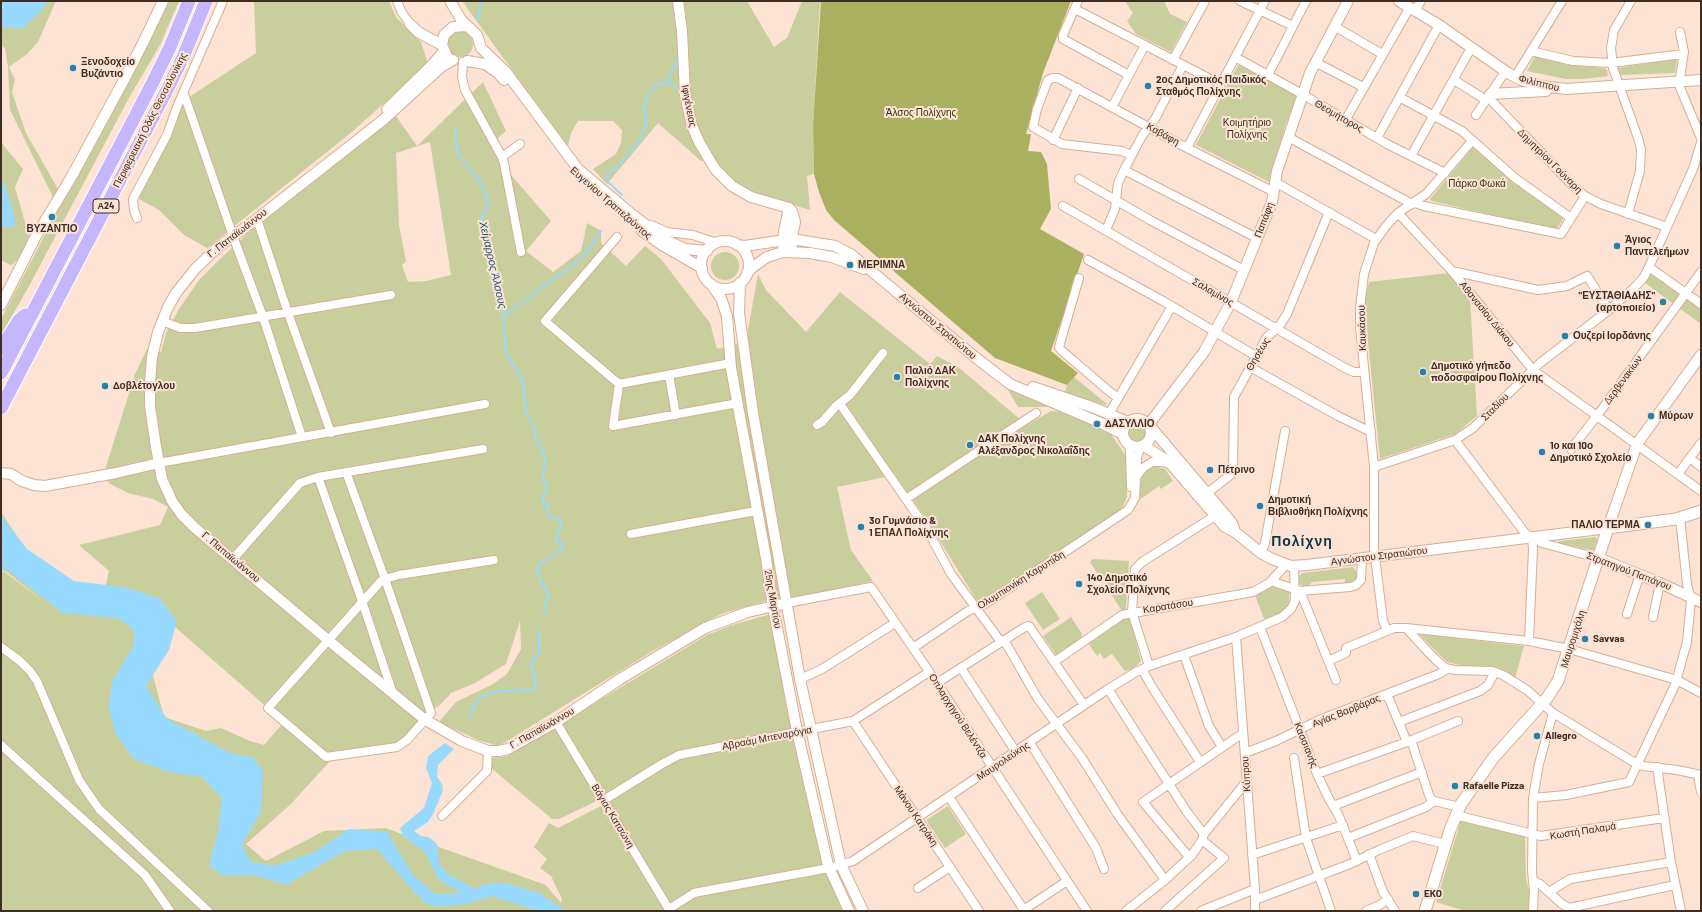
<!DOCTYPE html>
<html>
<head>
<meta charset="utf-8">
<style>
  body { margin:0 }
  #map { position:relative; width:1702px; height:912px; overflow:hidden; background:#fde3d4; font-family:Barlow,sans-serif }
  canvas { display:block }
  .frame { position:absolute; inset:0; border:2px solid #3d2d23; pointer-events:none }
</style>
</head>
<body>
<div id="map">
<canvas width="1702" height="912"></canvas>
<div class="frame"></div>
</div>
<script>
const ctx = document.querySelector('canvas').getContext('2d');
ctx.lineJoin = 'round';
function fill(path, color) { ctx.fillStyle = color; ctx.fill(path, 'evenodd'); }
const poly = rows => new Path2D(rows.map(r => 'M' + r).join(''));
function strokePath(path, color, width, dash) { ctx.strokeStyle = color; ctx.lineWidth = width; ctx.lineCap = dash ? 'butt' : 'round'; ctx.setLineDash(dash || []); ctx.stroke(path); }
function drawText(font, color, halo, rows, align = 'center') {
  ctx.font = font + ' Barlow,sans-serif'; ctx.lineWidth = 4; ctx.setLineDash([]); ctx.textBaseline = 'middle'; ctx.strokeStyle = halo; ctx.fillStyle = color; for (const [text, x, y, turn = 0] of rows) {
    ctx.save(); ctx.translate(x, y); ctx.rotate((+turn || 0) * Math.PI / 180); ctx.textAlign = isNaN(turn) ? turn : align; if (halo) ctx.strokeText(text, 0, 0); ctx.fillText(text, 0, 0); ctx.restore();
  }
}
const green = poly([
  [1,1,56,1,38,42,27,54,9,67,15,80,12,92,26,133,58,189,53,197,10,110,8,67,5,48,1,46],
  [167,1,179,1,160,45,130,96,28,288,1,335,1,319],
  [254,1,389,1,396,17,421,42,427,61,426,66,353,131,207,248,184,235,159,210,139,199,144,184,180,103,256,53],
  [462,1,747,1,774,47,787,38,802,1,820,1,813,125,814,174,807,176,810,210,746,190,735,183,720,168,713,157,701,161,658,123,607,184,593,169,616,154,621,143,622,130,613,121,578,121,571,133,568,147],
  [1125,1,1164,1,1170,14,1187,22,1171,52,1136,34,1127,21,1133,13],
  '447 44a13 13 0 1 1 26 0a13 13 0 1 1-26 0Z',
  [1535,56,1572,65,1604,68,1607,70,1608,76,1583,79,1566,79,1527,71],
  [1677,59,1675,73,1618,75,1617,68],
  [1238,65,1298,95,1286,123,1269,182,1196,145],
  [483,82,506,131,498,138,495,152,499,161,551,221,526,251,553,272,581,251,587,223,601,231,601,243,626,266,645,246,661,259,710,323,717,349,746,341,758,274,766,290,806,332,840,292,930,364,937,356,958,367,1027,425,1051,411,1066,412,1110,433,1126,456,1127,496,1123,507,1108,520,979,604,925,517,895,475,837,487,851,550,873,581,790,600,769,600,721,614,651,652,499,746,478,740,439,722,456,702,493,684,507,674,521,649,520,621,506,664,475,683,451,693,439,706,425,713,397,747,331,760,291,804,246,844,266,861,324,831,385,828,546,885,561,903,562,899,551,876,540,868,547,859,534,847,549,823,558,828,603,805,666,911,1,911,1,572,5,572,45,603,7,572,1,570,1,512,43,576,103,598,109,571,79,545,160,525,168,507,153,499,128,493,110,484,103,476,135,374,147,349,161,352,166,333,179,309,199,280,216,263,250,231,328,168,396,116,417,146],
  [430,142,451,275,426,281,408,282,402,265,406,261,399,225,396,153],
  [167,620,284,722,264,745,250,741,221,728,206,731,164,717,152,671],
  [1,142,23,169,15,187,29,237,19,258,13,264,10,265,1,260],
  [1474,146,1563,217,1563,220,1557,228,1552,229,1432,201,1430,199],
  '711 266a14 14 0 1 1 28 0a14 14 0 1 1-28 0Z',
  [1649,267,1701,304,1701,324,1641,280],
  [1449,273,1470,299,1477,416,1455,434,1380,459,1364,303,1369,282],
  [1074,377,1107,404,1105,405,1065,393,1067,385],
  [1005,385,1048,406,1049,407,1018,407],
  '1126 433a11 11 0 1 1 22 0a11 11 0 1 1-22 0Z',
  [1154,466,1165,469,1173,481,1161,489,1159,486,1139,500,1142,475,1147,469],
  [1596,537,1598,544,1595,551,1559,543,1559,541],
  [1093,559,1129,561,1126,609,1122,611,1090,562],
  [1353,567,1356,571,1357,578,1355,582,1345,585,1345,579,1312,582,1308,587,1298,584,1299,576,1302,573],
  [1273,584,1289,590,1289,606,1279,614,1264,619,1255,595],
  [1042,592,1060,619,1043,630,1025,603],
  [771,614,791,727,823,865,843,911,670,911,607,796,559,819,552,819,491,768,491,758,507,756,707,635,732,625],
  [1127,616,1130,618,1141,661,1133,669,1125,671,1112,654,1104,659,1100,653,1097,656,1088,643],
  [1071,617,1082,634,1081,638,1056,655,1043,636],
  [1419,634,1524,646,1515,678,1498,667,1468,667,1447,662],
  [948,806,966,834,945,848,926,820],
  [1461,820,1525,836,1526,878,1530,894,1529,911,1465,911,1436,902]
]);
const forest = poly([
  [821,1,1071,1,1043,73,1026,134,1031,134,1028,151,1041,152,1047,164,1051,209,1040,229,1084,254,1051,351,1078,373,1067,385,995,358,834,220,826,210,819,192,814,174,813,125]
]);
const water = poly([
  [1,1,48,1,40,12,23,28,1,27],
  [1,176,10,201,16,226,1,227],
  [1,515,27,549,74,581,123,587,159,598,177,621,169,650,146,686,167,719,232,754,253,757,263,772,261,811,242,845,251,862,274,866,313,853,349,829,387,832,413,875,435,894,462,893,439,880,425,852,403,836,400,828,424,808,432,783,426,768,428,756,445,743,454,749,438,765,437,777,442,784,443,790,434,812,428,822,414,831,421,836,429,837,437,844,439,864,448,874,475,889,486,884,505,883,539,893,566,911,538,911,492,896,466,904,437,907,425,903,407,884,377,849,345,851,286,885,254,875,222,875,209,865,218,832,222,798,202,777,169,772,134,759,115,733,109,708,112,681,134,645,134,630,118,618,63,613,7,570,1,568]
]);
const stream = poly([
  [673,1,678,39],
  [478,20,481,1],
  [666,82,679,58],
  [455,130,457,153,480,182,489,203,481,219,491,254,499,296,504,316,504,334,506,353,521,378,524,387,526,414,535,428,535,436,545,457,543,480,547,483,547,488,543,497,543,504,547,503,549,516,561,521,560,529,556,536,557,544,563,543,560,551,537,566,540,580,550,597,546,600,544,613],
  [622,195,607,181,608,174,623,161,640,139,645,128,646,120,644,107,648,95,655,86,668,82,681,91],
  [504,316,583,257,601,231],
  [469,717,474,705,482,696,500,691,533,690,536,687,531,662,539,654,539,632]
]);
const minor = poly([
  [397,1,401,11,410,24],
  [1078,1,1063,35,1063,39,1129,75],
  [1240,1,1293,26],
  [1075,9,1220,84],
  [1415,11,1421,1],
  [1334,26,1382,54],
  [1680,32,1684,52,1679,85,1701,138],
  [1531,51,1573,61,1611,63,1683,54],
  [1235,57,1302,94,1387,144,1445,173],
  [1173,60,1205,1],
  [463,62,462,77,465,90,502,157,504,163,521,252],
  [1315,62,1363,87],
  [1268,75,1306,1],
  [1515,77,1562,1],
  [1454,80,1486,100],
  [184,94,233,236,263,317,302,437],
  [1488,97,1573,186,1585,196,1601,204,1667,227],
  [1401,98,1462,131,1515,178,1571,218],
  [1112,107,1145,45],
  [1476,115,1505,72],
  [1346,119,1410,7],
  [1288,137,1412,204],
  [1377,138,1439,25],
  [1053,140,1078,88],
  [1187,148,1265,1],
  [1131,155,1122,151,1062,144,1033,127,1037,109,1048,80,1053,78,1058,78,1187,148,1274,192],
  [1411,156,1471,48],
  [502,157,520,144],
  [1124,170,1257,238],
  [1079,179,1150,220,1244,270],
  [1275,182,1376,239],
  [1415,203,1424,206,1561,234,1585,196],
  [1063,206,1345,368,1354,372,1364,372],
  [1398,213,1452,271,1533,370,1701,491],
  [1628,214,1640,171,1641,149,1638,138,1613,68,1611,48,1614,30,1631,1],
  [137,218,134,210,133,199,167,135,177,107,223,1],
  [257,219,288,313,331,433],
  [651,225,667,232,693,235,717,243],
  [1106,230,1115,209,1118,183,1124,170,1142,136,1155,119,1183,65],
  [617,237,545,321,619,384],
  [1088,260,1163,301,1256,356],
  [1649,267,1701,304],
  [1452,271,1538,290,1567,286,1587,276,1609,310],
  [1079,278,1059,347,1061,350,1110,392,1118,398],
  [162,321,180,328,195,328,391,295],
  [1250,367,1338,416,1371,432],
  [669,375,676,415],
  [619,384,613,426,738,403],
  [619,384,731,363],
  [840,404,928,531,951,574,1001,642],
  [1109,414,1172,306],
  [817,425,822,422,836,406,850,395,883,353],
  [1455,440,1525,533,1542,543,1598,558],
  [1129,444,1130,451,1131,487],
  [1571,449,1597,416,1701,272],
  [1690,458,1701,467],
  [159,463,485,404],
  [1374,467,1455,440,1473,428,1540,363,1609,310,1634,288,1644,277,1649,267,1693,169,1701,143],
  [346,472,385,579,431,713,407,740,397,747,326,757,268,708,381,581,385,579,399,575,494,560],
  [1678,474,1701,443],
  [318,477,362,601,393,694],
  [1136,477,1143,468,1152,462,1162,462,1169,464],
  [1206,494,1233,473,1234,397,1267,337,1280,325,1287,314,1329,212],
  [906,499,1036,413],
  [631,534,756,511],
  [1261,553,1265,543,1285,431],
  [233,559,300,483,318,477,483,449],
  [1271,581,1300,591,1350,587,1356,585,1361,580,1362,558],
  [1300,591,1336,680],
  [787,603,871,587,937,683,1087,911],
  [1627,614,1640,574],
  [1653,617,1660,583],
  [1260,627,1317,774,1329,799,1338,814,1357,861],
  [1406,628,1529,641,1569,649,1677,680,1701,693],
  [1387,630,1383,621,1374,549,1374,467,1360,327,1360,308,1364,274,1374,243,1386,226,1398,213,1426,194,1472,141],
  [1236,637,1255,889,1255,911],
  [1004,640,1038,699,1082,758,1118,815,1165,880],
  [1529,641,1533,549,1532,538],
  [1,647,20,661,30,671,37,681,79,780,99,809,208,911],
  [913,648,968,611,985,604,1077,544,1128,510,1135,498,1137,459,1140,447],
  [1184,655,1209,726,1222,747],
  [1328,661,1346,653,1346,648,1394,628,1406,628,1432,656,1445,668,1455,670,1492,671,1503,675,1527,690,1553,713,1632,761,1643,766,1677,770,1701,775],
  [1054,662,1122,615,1253,592,1269,583,1286,565],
  [1149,666,1132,612,1135,569,1142,562,1215,516],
  [961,668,1016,752],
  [1142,669,1152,687,1200,762],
  [800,679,822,669,895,623],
  [937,683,1025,627,1029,626,1084,705],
  [1108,689,1187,812,1204,834],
  [1387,694,1407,742,1412,743,1430,798,1434,801,1460,807],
  [853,721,979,911],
  [556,722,670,911],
  [1399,722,1480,691,1488,685,1495,672],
  [1030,743,1096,848,1104,869],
  [1,745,145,875,170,911],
  [1245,753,1276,741,1319,720,1439,674,1447,669],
  [1294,758,1306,838,1331,911],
  [1657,767,1671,862,1681,911],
  [1317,774,1407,742,1458,721],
  [1698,775,1701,792],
  [949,797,1024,910],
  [1533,798,1566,795,1629,782,1675,685,1687,642,1691,600,1687,584,1680,518],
  [604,800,662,764,679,755,853,721,929,672],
  [1333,806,1422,772],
  [1455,815,1541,836,1664,818],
  [442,816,487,771,488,751],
  [1348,838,1426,807,1434,801],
  [1369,854,1383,892,1395,911],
  [1252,855,1343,825],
  [1189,857,1143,802,1243,733],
  [1533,881,1540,884,1562,904,1569,908,1675,885],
  [918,888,950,867],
  [1549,892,1570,879,1671,862],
  [1255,900,1350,864,1379,850,1413,836,1445,844],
  [669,909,694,893,699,892,829,868,853,861,1108,689,1136,672,1149,666,1236,637,1282,617,1291,609,1295,601,1294,566],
  [1022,911,1067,881],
  [1126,911,1165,880,1192,855,1202,840,1204,834,1246,782],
  [1165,911,1224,858,1202,840],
  [1201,911,1255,889],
  [1366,911,1380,905,1388,899],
  [1533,911,1534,891,1532,871,1533,798,1539,764,1553,713]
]);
const tertiary = poly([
  [450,1,462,21,477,35,481,48,506,72,578,169,634,216,666,240,685,249,707,251],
  [678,1,682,31,685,94,692,126,699,142,715,169,732,186,751,197,789,208,792,211,795,222,793,232,791,252],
  [1399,1,1439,25,1508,73,1521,80,1541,86,1566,89,1701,80],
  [410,24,418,32,442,45],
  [447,56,442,45,444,35,453,27,466,26],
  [453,60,441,67,383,120,257,219,217,248,195,269,176,293,168,307,158,332,152,357,150,382,150,406,156,447,162,479,172,501,181,514,195,528,328,640,424,719,462,741,488,751,499,751,508,749,556,722,620,679,705,628,748,612,787,603],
  [467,61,485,64,498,73,504,80],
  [1490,94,1546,91],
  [387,109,433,64,444,51],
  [642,231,662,245,702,268],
  '701 265a24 24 0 1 1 48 0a24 24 0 1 1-48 0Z',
  [737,245,745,246,792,239,835,246,852,255,975,357,1010,384,1101,423,1123,434],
  [783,246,784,231,789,208],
  [747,273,753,267,767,257,783,252,810,253,832,257,864,269],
  [740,283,739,313,753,413,800,679,841,865,863,911],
  [711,284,721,298,727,316,731,368,766,558,773,607,797,731,828,865,849,911],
  [1,305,36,236,72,176,126,76,144,41,163,1],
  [1033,387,1092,407,1128,422],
  '1123 433a14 14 0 1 1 28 0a14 14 0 1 1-28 0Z',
  [1149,424,1204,352,1231,302,1272,202,1277,171,1310,73,1348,1],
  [1149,425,1232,523,1235,532],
  [1144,446,1169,462,1225,527,1235,532,1261,553,1272,559,1291,566,1307,565,1608,528,1637,444,1701,355],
  [1,473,11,474,22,481,34,485,45,486,116,473,159,463],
  [1598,558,1660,583,1701,602]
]);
const secondary = poly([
  [1425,911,1450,830,1461,804,1494,757,1547,698,1558,681,1608,528,1676,519,1701,511]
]);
const trunk = poly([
  [1,349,19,320,25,315],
  [1,373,153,82,170,47,189,1],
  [1,408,167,90,184,55,206,1]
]);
const markers = [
  [73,68,4,"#2383ae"],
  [1148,86,4,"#2383ae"],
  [52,217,4,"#2383ae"],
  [1617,246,4,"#2383ae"],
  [850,265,4,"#2383ae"],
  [1663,302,4,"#2383ae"],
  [1565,336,4,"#2383ae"],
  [1423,372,4,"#2383ae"],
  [897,377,4,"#2383ae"],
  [105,386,4,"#2383ae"],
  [1651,416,4,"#2383ae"],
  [1097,424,4,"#2383ae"],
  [970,445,4,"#2383ae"],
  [1542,452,4,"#2383ae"],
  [1210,470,4,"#2383ae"],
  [1260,506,4,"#2383ae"],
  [1648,525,4,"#2383ae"],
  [861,527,4,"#2383ae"],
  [1079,584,4,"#2383ae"],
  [1585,639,4,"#2383ae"],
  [1537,736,4,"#2383ae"],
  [1455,786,4,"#2383ae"],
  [1416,894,4,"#2383ae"]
];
const shields = [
  [106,206,26]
];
const shieldNames = [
  ["Α24",106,206]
];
const poiNames = [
  ["Ξενοδοχείο",81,62],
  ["Βυζάντιο",81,74],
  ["2ος Δημοτικός Παιδικός",1156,80],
  ["Σταθμός Πολίχνης",1156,92],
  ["ΒΥΖΑΝΤΙΟ",52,229,"center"],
  ["Άγιος",1625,240],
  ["Παντελεήμων",1625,252],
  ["ΜΕΡΙΜΝΑ",858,265],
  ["\"ΕΥΣΤΑΘΙΑΔΗΣ\"",1655,296,"right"],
  ["(αρτοποιείο)",1655,308,"right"],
  ["Ουζερί Ιορδάνης",1573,336],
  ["Δημοτικό γήπεδο",1431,366],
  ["ποδοσφαίρου Πολίχνης",1431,378],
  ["Παλιό ΔΑΚ",905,371],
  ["Πολίχνης",905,383],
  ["Δοβλέτογλου",113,386],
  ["Μύρων",1659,416],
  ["ΔΑΣΥΛΛΙΟ",1105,424],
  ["ΔΑΚ Πολίχνης",978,439],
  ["Αλέξανδρος Νικολαΐδης",978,451],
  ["1ο και 10ο",1550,446],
  ["Δημοτικό Σχολείο",1550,458],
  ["Πέτρινο",1218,470],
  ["Δημοτική",1268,500],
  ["Βιβλιοθήκη Πολίχνης",1268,512],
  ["3ο Γυμνάσιο &",869,521],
  ["1 ΕΠΑΛ Πολίχνης",869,533],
  ["ΠΑΛΙΟ ΤΕΡΜΑ",1640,525,"right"],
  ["14ο Δημοτικό",1087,578],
  ["Σχολείο Πολίχνης",1087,590],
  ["Savvas",1593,639],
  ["Allegro",1545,736],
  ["Rafaelle Pizza",1463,786],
  ["EKO",1424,894]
];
const streetNames = [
  ["Φιλίππου",1539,83,14],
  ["Ιφιγένειας",689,106,79],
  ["Θεομήτορος",1339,116,30],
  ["Περιφερειακή Οδός Θεσσαλονίκης",150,120,-63],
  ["Καβάφη",1163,134,29],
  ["Δημητρίου Γούναρη",1550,161,45],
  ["Ευγενίου Τραπεζούντος",611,203,41],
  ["Παπάφη",1264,220,-69],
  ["Γ. Παπαϊωάννου",237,233,-38],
  ["Σαλαμίνος",1213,292,30],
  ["Αθανασίου Διάκου",1487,314,51],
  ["Αγνώστου Στρατιώτου",938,326,40],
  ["Καυκάσου",1362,328,-92],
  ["Θησέως",1258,354,-59],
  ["Δερβενακίων",1623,380,-54],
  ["Σταδίου",1495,407,-45],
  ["Αγνώστου Στρατιώτου",1379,556,-7],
  ["Γ. Παπαϊωάννου",231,557,40],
  ["Στρατηγού Παπάγου",1629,571,21],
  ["Ολυμπιονίκη Καρυπίδη",1021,580,-32],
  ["25ης Μαρτίου",773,599,80],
  ["Καρατάσου",1168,606,-9],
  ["Μαυρομιχάλη",1573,639,-72],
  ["Αγίας Βαρβάρας",1346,711,-22],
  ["Οπλαρχηγού Βελέντζα",958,716,57],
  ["Γ. Παπαϊωάννου",542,728,-30],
  ["Αβραάμ Μπεναρόγια",767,738,-11],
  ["Κασσιανής",1306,745,68],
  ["Μαυρολεύκης",1003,761,-34],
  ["Κύπρου",1246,774,-94],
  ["Βάγιας Κατσώνη",613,816,59],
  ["Μάνου Κατράκη",916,816,56],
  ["Κωστή Παλαμά",1583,831,-9]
];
const parkNames = [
  ["Άλσος Πολίχνης",921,113],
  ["Κοιμητήριο",1247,123],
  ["Πολίχνης",1247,135],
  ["Πάρκο Φωκά",1477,184]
];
const waterNames = [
  ["Χείμαρρος Άλσους",493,265,77]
];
const districtNames = [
  ["Πολίχνη",1302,541]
];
fill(green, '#c9cf9c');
fill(forest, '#a9b161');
fill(water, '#98daff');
strokePath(stream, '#98daff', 2);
strokePath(minor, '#d7ae95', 10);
strokePath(tertiary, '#d7ae95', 12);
strokePath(secondary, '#d7ae95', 13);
strokePath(trunk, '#fff', 15);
strokePath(minor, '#fff', 8);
strokePath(tertiary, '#fff', 10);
strokePath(secondary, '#fff', 11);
strokePath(trunk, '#c6b6fe', 13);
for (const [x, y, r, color] of markers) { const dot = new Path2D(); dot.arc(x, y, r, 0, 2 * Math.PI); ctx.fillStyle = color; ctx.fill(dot); strokePath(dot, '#fde3d4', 1.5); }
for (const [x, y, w] of shields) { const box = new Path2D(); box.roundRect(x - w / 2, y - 7, w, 14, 3); ctx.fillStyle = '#fde3d4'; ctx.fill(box); strokePath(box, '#3d2d23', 1); }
drawText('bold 9px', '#3d2d23', null, shieldNames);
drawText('bold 10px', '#3d2d23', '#fde3d4', poiNames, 'left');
drawText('10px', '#3d2d23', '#fde3d4', streetNames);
drawText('10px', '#333613', '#fde3d4', parkNames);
drawText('italic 11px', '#195a79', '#fde3d4', waterNames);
ctx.letterSpacing = '1px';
drawText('bold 14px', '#09374c', '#fde3d4', districtNames);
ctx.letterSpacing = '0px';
</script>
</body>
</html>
